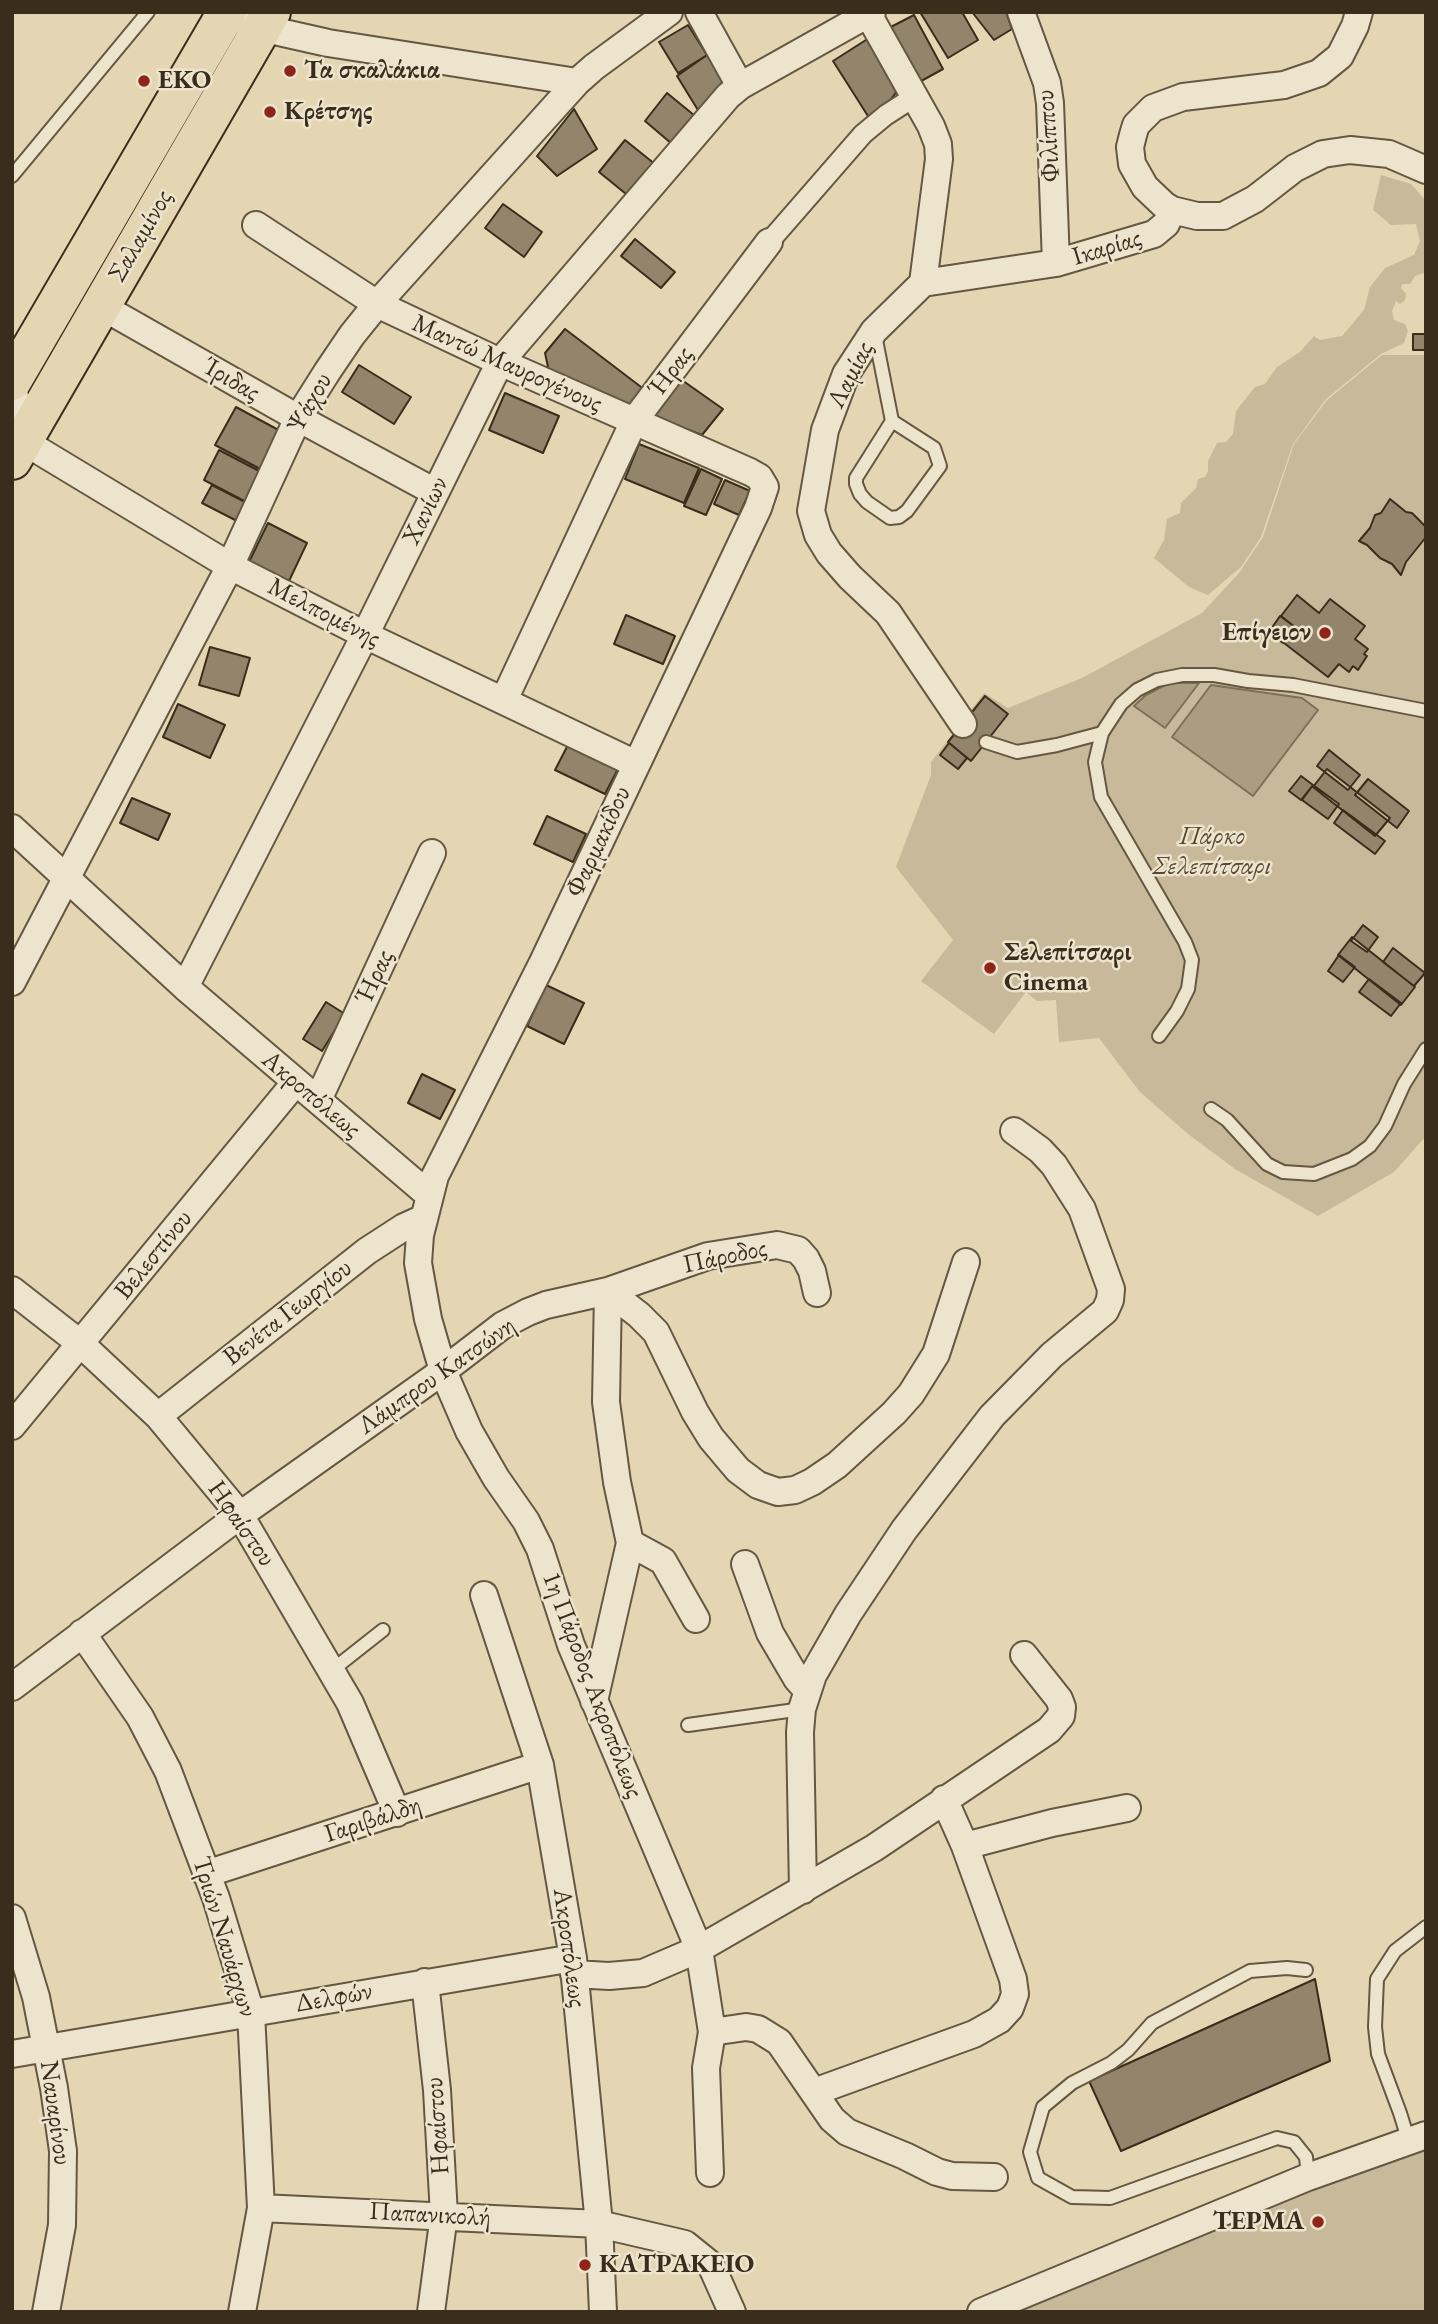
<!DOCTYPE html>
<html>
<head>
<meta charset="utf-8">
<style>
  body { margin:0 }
  #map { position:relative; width:1438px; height:2324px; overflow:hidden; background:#e4d6b3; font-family:"EB Garamond",serif }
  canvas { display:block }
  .frame { position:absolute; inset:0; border:14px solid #3b2d1c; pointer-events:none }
</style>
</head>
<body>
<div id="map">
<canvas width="1438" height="2324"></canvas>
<div class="frame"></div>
</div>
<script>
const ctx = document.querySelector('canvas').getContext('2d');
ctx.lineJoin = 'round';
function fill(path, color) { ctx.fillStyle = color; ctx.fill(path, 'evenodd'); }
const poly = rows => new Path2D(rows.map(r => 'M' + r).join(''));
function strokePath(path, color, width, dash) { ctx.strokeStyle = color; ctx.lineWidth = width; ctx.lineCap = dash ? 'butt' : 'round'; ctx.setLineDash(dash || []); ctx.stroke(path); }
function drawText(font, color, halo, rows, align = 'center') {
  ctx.font = font + ' "EB Garamond",serif'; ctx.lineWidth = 5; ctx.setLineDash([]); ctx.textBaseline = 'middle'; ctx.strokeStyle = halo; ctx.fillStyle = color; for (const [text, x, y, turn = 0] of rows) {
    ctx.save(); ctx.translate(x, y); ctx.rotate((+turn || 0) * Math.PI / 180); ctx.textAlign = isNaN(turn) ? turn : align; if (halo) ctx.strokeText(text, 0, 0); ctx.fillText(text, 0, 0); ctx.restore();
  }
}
const green = poly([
  [1381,175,1411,184,1426,201,1426,272,1415,276,1410,284,1402,284,1401,288,1406,294,1405,300,1400,304,1396,301,1392,311,1394,320,1405,324,1408,331,1404,343,1381,354,1326,399,1293,444,1261,537,1241,567,1208,595,1189,587,1154,558,1164,540,1167,519,1180,513,1181,503,1196,488,1198,479,1205,477,1208,471,1208,461,1217,443,1226,442,1233,434,1236,411,1255,387,1265,384,1277,367,1300,352,1314,336,1320,340,1342,336,1364,310,1370,287,1385,268,1414,255,1420,241,1416,224,1391,225,1373,210],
  [1382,355,1426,355,1426,1136,1394,1172,1318,1216,1235,1169,1188,1134,1140,1092,1099,1038,1059,1042,1056,1000,1037,1001,1026,992,994,1034,921,981,953,940,896,867,931,775,931,762,984,693,1008,708,1082,678,1202,613,1239,573,1263,537,1294,444,1327,400],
  [1426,2135,1426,2312,986,2312]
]);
const water = poly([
  [1169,683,1199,683,1165,728,1134,706,1146,695,1169,683],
  [1211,685,1302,698,1318,710,1253,796,1172,737,1211,685]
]);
const building = poly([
  [920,12,962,12,978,40,948,58,920,12],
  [972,12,1006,12,1012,29,994,40,972,12],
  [914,15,943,69,914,85,885,30,914,15],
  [688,25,707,55,678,73,659,42,688,25],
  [869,38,900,87,873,124,833,61,869,38],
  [707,55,728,86,701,115,677,76,707,55],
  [667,93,695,116,672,144,645,121,667,93],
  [574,109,597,149,557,176,537,156,574,109],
  [625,140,656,165,631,198,599,172,625,140],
  [503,204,542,232,524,257,485,228,503,204],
  [635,239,675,272,661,288,621,256,635,239],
  [565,329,645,390,626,414,551,381,545,353,565,329],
  [1413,334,1426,334,1426,350,1413,350,1413,334],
  [359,365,411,397,394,424,342,392,359,365],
  [679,378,723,409,702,435,651,416,679,378],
  [505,393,559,416,543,453,489,430,505,393],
  [236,407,284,433,264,471,215,445,236,407],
  [639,444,699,468,684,503,625,479,639,444],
  [219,450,263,473,248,503,204,480,219,450],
  [701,469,722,479,706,515,684,506,701,469],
  [725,480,750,491,739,515,714,504,725,480],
  [212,485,247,503,237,521,202,503,212,485],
  [1390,499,1406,512,1412,513,1426,527,1426,537,1406,562,1401,575,1392,564,1380,558,1367,545,1359,541,1370,528,1375,515,1381,513,1390,499],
  [268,523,307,543,289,581,249,562,268,523],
  [1297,595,1319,613,1330,599,1365,626,1355,639,1368,649,1364,654,1367,656,1358,670,1353,666,1349,672,1339,664,1328,677,1284,643,1295,627,1281,616,1297,595],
  [626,615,675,636,663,664,614,644,626,615],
  [1280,616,1295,627,1283,643,1269,632,1280,616],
  [210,647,250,658,239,696,199,685,210,647],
  [985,696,1008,714,971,761,948,742,985,696],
  [178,704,225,725,210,758,163,737,178,704],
  [570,741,620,765,605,794,555,770,570,741],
  [949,743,967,758,958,769,940,755,949,743],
  [1329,750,1360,775,1348,790,1317,766,1329,750],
  [1327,769,1390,818,1375,836,1313,787,1327,769],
  [1301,776,1313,785,1301,800,1289,791,1301,776],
  [1368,779,1409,811,1397,828,1355,795,1368,779],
  [1313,785,1339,804,1328,819,1302,800,1313,785],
  [132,798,170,814,158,840,120,823,132,798],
  [1343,810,1385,841,1375,854,1334,823,1343,810],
  [547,816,586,834,573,862,534,844,547,816],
  [1363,925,1378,937,1367,952,1351,941,1363,925],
  [1352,937,1415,987,1401,1005,1338,955,1352,937],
  [1393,948,1425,973,1414,986,1383,962,1393,948],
  [1339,955,1355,967,1343,982,1328,971,1339,955],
  [1369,979,1401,1003,1391,1016,1359,992,1369,979],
  [546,985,584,1003,564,1044,527,1026,546,985],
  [326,1002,345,1014,322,1051,303,1039,326,1002],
  [422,1074,455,1090,440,1119,408,1103,422,1074],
  [1315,1979,1330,2061,1121,2151,1089,2081,1315,1979]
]);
const service = poly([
  [12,176,148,12],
  [875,335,892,421,856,478,856,484,860,494,867,502,890,518,899,517,907,511,940,466,934,448,892,421],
  [1102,733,1095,762,1101,797,1185,942,1192,960,1188,989,1177,1011,1159,1036],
  [986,742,1017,752,1057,745,1102,733,1121,704,1137,690,1157,680,1182,675,1214,675,1248,681,1293,685,1426,711],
  [1211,1109,1227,1120,1267,1164,1283,1172,1314,1174,1352,1159,1370,1146,1385,1126,1404,1084,1426,1049],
  [331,1671,383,1630],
  [688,1725,802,1709],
  [1306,1970,1287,1968,1250,1971,1152,2023,1128,2050,1111,2063,1072,2083,1043,2107,1030,2152,1038,2178,1072,2197,1110,2198,1277,2138,1294,2142,1306,2157,1308,2177],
  [1409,2142,1400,2113,1378,2054,1375,2027,1377,1979,1395,1951,1426,1927]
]);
const pedestrian = poly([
  [769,242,863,134,886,115,914,97]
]);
const minor = poly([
  [699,12,740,86],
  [867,12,931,126,938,144,939,159,923,283,874,331,846,374,825,430,811,511,818,535,829,553,850,577,888,613,963,724],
  [1021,12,1047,83,1050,103,1056,263],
  [1359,12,1355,26,1340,56,1319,73,1284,85,1183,97,1153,108,1136,125,1133,135,1130,147,1132,164,1145,187,1164,205,1172,210,1197,216,1223,216,1255,199,1295,168,1323,154,1350,150,1389,154,1426,170],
  [248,25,328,43,577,82],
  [256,225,377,304,500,362,750,472,759,477,765,487,758,508,543,962,435,1176,420,1235,418,1263,428,1319,443,1371,469,1431,496,1478,526,1521,540,1549,571,1645,699,1949,712,2032],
  [923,283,1056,263,1154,234,1166,224,1172,210],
  [101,306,298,418,435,492],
  [12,380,23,441,230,566,365,635,636,764],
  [504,700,634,421,769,242],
  [12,828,185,987,429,1195],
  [12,982,230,566,298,418,327,372,352,335,377,304,577,82,594,67,669,12],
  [185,987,365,635,500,362,728,96,740,86,872,12],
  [318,1100,432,853],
  [12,1290,81,1344,158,1416,240,1515,350,1703,397,1813],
  [608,1291,639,1315,656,1332,695,1412,711,1438,738,1470,758,1485,778,1492,795,1490,812,1482,837,1465,894,1413,911,1394,936,1354,966,1262],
  [158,1416,367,1251,404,1227,424,1218],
  [12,1426,295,1083],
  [630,1543,663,1561,696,1619],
  [745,1564,770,1633,797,1679,807,1690],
  [484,1595,540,1765,573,1958,599,2224,603,2312],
  [82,1633,140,1717,168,1771,216,1898,251,2013,261,2208,242,2312],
  [12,1687,240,1515,443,1371,503,1325,528,1312,546,1305,608,1291,708,1256,777,1245,798,1250,806,1259,812,1271,817,1293],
  [594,1701,630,1543,617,1482,606,1402,608,1291],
  [944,1799,965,1846,1052,1823,1127,1808],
  [206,1874,540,1765],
  [803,1890,800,1732,802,1709,813,1675,848,1614,904,1530,992,1416,1052,1355,1105,1311,1110,1300,1111,1289,1082,1209,1054,1165,1040,1150,1014,1131],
  [12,1918,36,1997,54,2088,63,2151,62,2225,46,2312],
  [574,1974,609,1976,643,1973,699,1949,874,1848,1049,1730,1061,1716,1062,1707,1059,1699,1024,1655],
  [425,1982,437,2090,444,2215,431,2312],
  [12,2054,573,1958],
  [814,2092,974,2034,999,2020,1010,2008,1015,1994,1013,1979,965,1846],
  [710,2173,706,2068,712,2032,746,2027,758,2029,779,2042,832,2119,847,2132,905,2156,937,2172,952,2176,994,2177],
  [261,2208,599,2224,685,2244,711,2265,732,2312],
  [981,2312,1308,2177,1426,2135]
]);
const primary = poly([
  [12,381,227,12],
  [12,460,271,12]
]);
const markers = [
  [290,71,7,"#8f2418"],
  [144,81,7,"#8f2418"],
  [270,112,7,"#8f2418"],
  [1325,633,7,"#8f2418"],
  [990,968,7,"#8f2418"],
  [1318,2222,7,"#8f2418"],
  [585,2265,7,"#8f2418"]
];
const poiNames = [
  ["Τα σκαλάκια",304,71],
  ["EKO",158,81],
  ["Κρέτσης",284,112],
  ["Επίγειον",1311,633,"right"],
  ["Σελεπίτσαρι",1004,953],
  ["Cinema",1004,983],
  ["ΤΕΡΜΑ",1304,2222,"right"],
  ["ΚΑΤΡΑΚΕΙΟ",599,2265]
];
const streetNames = [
  ["Φιλίππου",1049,136,-94],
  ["Σαλαμίνος",141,236,-60],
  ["Ικαρίας",1107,248,-17],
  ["Μαντώ Μαυρογένους",507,364,24],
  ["Ήρας",671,372,-53],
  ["Λαμίας",851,375,-63],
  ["Ίριδας",231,380,30],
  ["Ψάχου",310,403,-60],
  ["Χανίων",426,511,-64],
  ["Μελπομένης",324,613,27],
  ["Φαρμακίδου",599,842,-65],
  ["Ήρας",375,977,-65],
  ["Ακροπόλεως",311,1095,40],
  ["Βελεστίνου",154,1255,-51],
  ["Πάροδος",725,1257,-12],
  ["Βενέτα Γεωργίου",288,1313,-38],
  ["Λάμπρου Κατσώνη",437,1376,-35],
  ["Ηφαίστου",241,1524,55],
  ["1η Πάροδος Ακροπόλεως",592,1685,69],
  ["Γαριβάλδη",373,1820,-18],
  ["Τριών Ναυάρχων",224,1937,73],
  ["Ακροπόλεως",569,1948,82],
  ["Δελφών",334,1998,-10],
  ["Ναυαρίνου",55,2113,82],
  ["Ηφαίστου",438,2126,-94],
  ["Παπανικολή",430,2215,3]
];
const parkNames = [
  ["Πάρκο",1212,837],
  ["Σελεπίτσαρι",1212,867]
];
fill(green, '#c7b999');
fill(water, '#ab9d80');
strokePath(water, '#7e7058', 2);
fill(building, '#93856b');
strokePath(building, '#3b2d1c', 2);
strokePath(service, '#655742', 16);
strokePath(pedestrian, '#655742', 23);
strokePath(minor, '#655742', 30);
strokePath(primary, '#3b2d1c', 42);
strokePath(service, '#ede4ce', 12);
strokePath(pedestrian, '#ede4ce', 19);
strokePath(minor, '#ede4ce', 26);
strokePath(primary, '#e4d6b3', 38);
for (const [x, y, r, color] of markers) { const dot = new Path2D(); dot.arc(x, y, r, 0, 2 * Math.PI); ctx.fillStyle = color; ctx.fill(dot); strokePath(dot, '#ede4ce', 2.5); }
drawText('bold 26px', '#3b2d1c', '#ede4ce', poiNames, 'left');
drawText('26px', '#3b2d1c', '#ede4ce', streetNames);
drawText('italic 26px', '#574935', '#ede4ce', parkNames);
</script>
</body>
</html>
